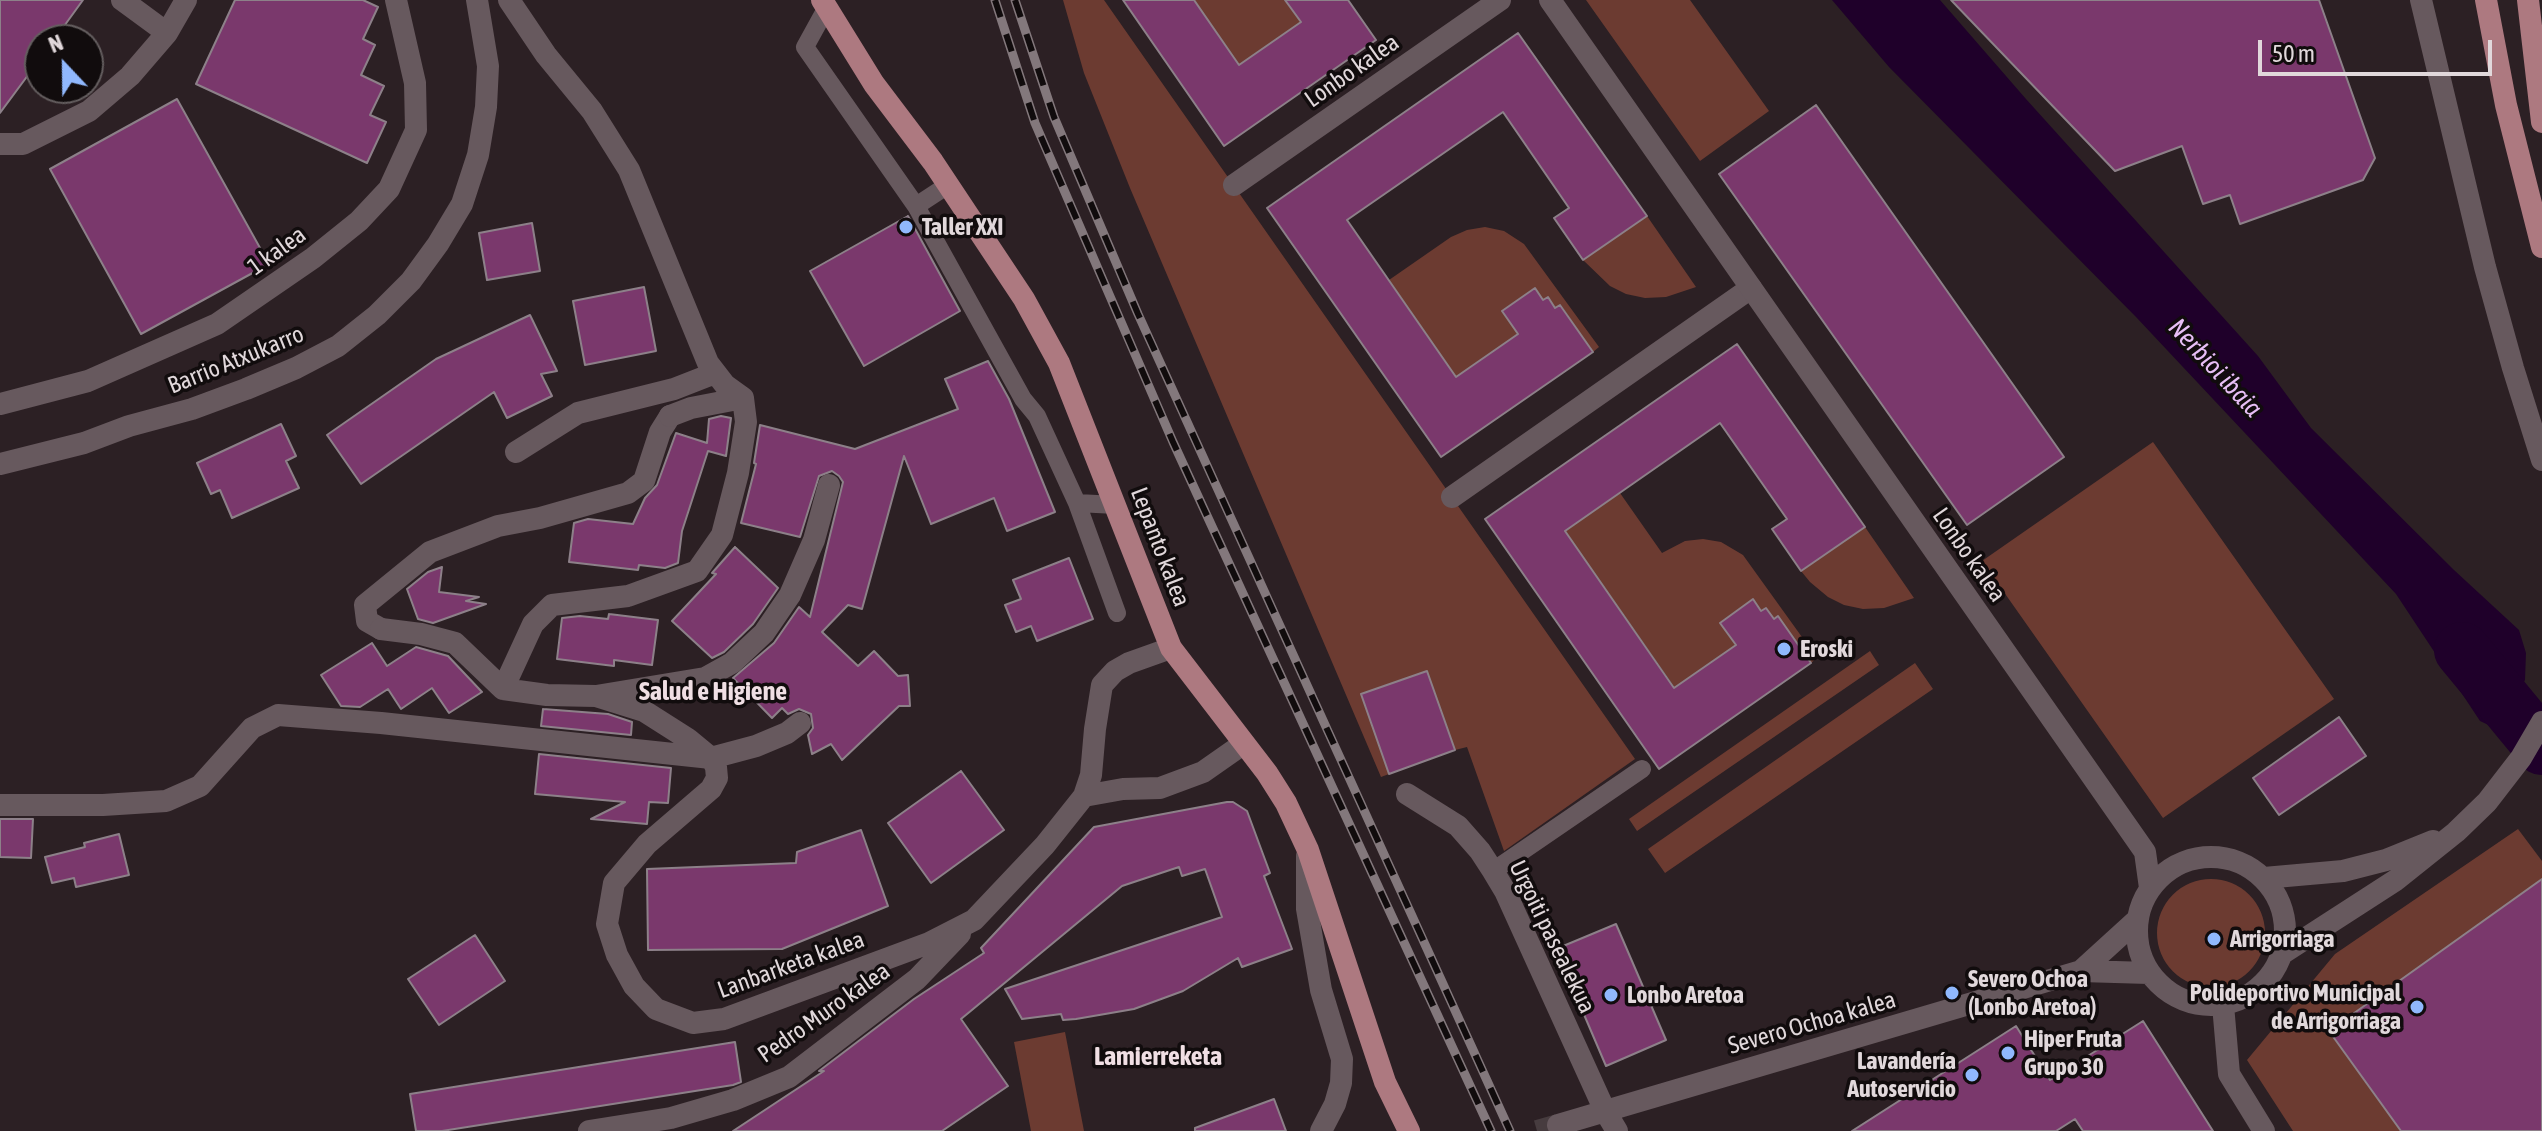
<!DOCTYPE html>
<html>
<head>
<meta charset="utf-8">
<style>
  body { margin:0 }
  #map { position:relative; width:2542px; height:1131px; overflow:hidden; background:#2c2024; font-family:"Asap Condensed",sans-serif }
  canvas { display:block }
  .north { position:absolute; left:24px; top:24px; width:80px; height:80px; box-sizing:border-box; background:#110c0d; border:2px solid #645e5f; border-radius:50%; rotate:338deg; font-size:22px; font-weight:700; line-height:32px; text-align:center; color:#e1d8db }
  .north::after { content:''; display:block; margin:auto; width:28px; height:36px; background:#90b8fd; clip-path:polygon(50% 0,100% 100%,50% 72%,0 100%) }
  .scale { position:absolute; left:2258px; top:40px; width:234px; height:36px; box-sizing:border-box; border:4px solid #e1d8db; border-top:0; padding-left:10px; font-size:24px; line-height:28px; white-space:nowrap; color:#e1d8db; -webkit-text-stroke:6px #110c0d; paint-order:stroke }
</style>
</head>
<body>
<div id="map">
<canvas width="2542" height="1131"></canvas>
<div class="north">N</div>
<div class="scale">50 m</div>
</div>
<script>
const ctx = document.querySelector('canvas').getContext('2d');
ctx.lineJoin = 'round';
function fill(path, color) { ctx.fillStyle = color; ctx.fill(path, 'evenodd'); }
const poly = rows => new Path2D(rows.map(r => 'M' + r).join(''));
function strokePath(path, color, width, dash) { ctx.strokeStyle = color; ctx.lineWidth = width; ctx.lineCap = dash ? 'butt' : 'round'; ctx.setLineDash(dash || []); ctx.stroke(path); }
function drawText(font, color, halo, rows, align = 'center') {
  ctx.font = font + ' "Asap Condensed",sans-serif'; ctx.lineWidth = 7; ctx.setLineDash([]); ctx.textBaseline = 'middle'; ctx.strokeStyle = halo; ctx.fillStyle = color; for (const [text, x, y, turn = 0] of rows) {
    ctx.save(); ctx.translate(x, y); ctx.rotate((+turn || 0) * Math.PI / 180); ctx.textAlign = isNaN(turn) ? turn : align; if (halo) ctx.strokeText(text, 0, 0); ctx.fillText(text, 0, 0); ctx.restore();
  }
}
const green = poly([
  [1063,0,1104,0,1635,759,1504,851,1467,747,1455,750,1427,671,1389,774,1381,777,1130,188,1084,73],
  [1194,0,1285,0,1301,22,1239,65],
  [1586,0,1690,0,1769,111,1700,161],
  [1647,216,1696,287,1666,297,1645,298,1626,294,1610,286,1583,260],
  [1485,227,1504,231,1524,244,1599,347,1593,352,1561,305,1555,308,1548,297,1543,300,1535,288,1502,311,1518,334,1456,377,1389,280,1451,237,1467,230],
  [2153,442,2334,699,2163,818,1982,561],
  [1620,493,1662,553,1685,541,1703,539,1721,542,1743,555,1817,658,1811,663,1778,616,1774,619,1766,608,1761,611,1753,599,1720,623,1736,645,1675,688,1565,531],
  [1865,527,1914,598,1884,608,1863,609,1844,605,1828,597,1810,582,1801,571],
  [1870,651,1879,665,1637,831,1629,819],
  [1915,663,1933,689,1665,873,1648,849],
  [2518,829,2542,861,2542,1131,2293,1131,2247,1060,2335,954],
  '2157 933a54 54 0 1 1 108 0a54 54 0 1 1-108 0Z',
  [1065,1032,1084,1131,1031,1131,1014,1042]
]);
const water = poly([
  [1832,0,1940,0,2026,99,2258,356,2311,428,2454,570,2519,630,2526,653,2525,680,2499,730,2480,721,2396,594,2136,317,1889,67]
]);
const river = poly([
  [2462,650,2542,747]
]);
const building = poly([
  [0,0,83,0,54,40,40,40,40,59,0,113,0,0],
  [235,0,363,0,378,7,363,39,375,45,361,75,384,86,370,115,386,122,367,163,196,84,235,0],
  [1123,0,1194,0,1239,65,1301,22,1285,0,1348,0,1376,40,1224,146,1123,0],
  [1951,0,2319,0,2375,158,2363,180,2240,224,2230,195,2203,204,2182,146,2115,171,1951,0],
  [1518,33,1647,216,1583,260,1554,218,1569,208,1503,112,1347,220,1456,377,1518,334,1502,311,1535,288,1543,300,1548,297,1555,308,1560,305,1593,352,1441,457,1267,208,1518,33],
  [177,99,269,264,141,334,50,169,177,99],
  [1816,105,2064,457,1967,525,1719,174,1816,105],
  [908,216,960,311,864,366,810,271,908,216],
  [532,223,540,271,487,280,479,233,532,223],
  [644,287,656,351,585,365,573,301,644,287],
  [530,315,557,371,541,374,552,396,507,418,494,392,361,484,327,435,436,359,530,315],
  [1737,344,1865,527,1801,571,1772,529,1787,519,1720,423,1565,531,1674,688,1736,645,1720,623,1753,599,1761,611,1766,608,1774,619,1778,616,1811,663,1659,769,1485,519,1737,344],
  [988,361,1009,399,1055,512,1007,531,994,498,931,524,904,456,862,609,848,605,822,632,858,666,874,651,898,676,908,675,910,706,899,706,842,760,831,744,812,754,808,735,813,728,811,714,799,709,788,714,782,708,772,718,733,678,774,643,799,607,810,617,843,482,839,476,832,471,819,476,800,537,741,523,756,464,754,463,760,425,855,449,958,409,945,379,988,361],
  [721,416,731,418,726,456,708,451,682,531,678,563,665,568,639,565,638,570,569,562,574,523,588,519,633,524,645,498,657,485,676,433,707,443,709,419,721,416],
  [281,424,296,456,286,461,299,488,232,518,220,490,211,494,197,463,281,424],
  [735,547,778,588,753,624,724,652,712,658,672,621,716,574,712,573,735,547],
  [1069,558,1093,619,1037,641,1031,626,1016,632,1005,605,1021,599,1013,580,1069,558],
  [442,567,439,592,479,597,466,601,486,604,433,623,418,619,407,589,428,572,442,567],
  [609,614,658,620,652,665,614,660,614,666,557,659,562,618,580,616,608,619,609,614],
  [372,643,387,666,416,647,448,656,482,692,449,713,432,688,401,709,388,689,360,707,341,706,321,675,372,643],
  [1427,671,1455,750,1389,774,1361,694,1427,671],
  [543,709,608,714,632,722,631,735,541,726,543,709],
  [2339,717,2366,756,2279,815,2253,778,2339,717],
  [539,754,671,768,668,803,649,802,647,824,591,819,625,802,535,794,539,754],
  [961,771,1004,830,931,883,888,823,961,771],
  [1227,802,1233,802,1247,811,1270,873,1264,876,1292,949,1242,967,1238,958,1183,991,1134,1009,1076,1019,1063,1020,1061,1014,1022,1019,1005,989,1222,917,1205,869,1182,876,1179,867,1122,886,961,1019,1008,1086,942,1131,733,1131,824,1071,819,1071,914,999,984,953,981,948,1094,827,1227,802],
  [0,819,33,819,31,858,0,857,0,819],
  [861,830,888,906,782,949,648,950,647,869,796,863,797,852,861,830],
  [119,834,129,875,76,887,74,878,52,883,45,857,85,847,84,843,119,834],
  [2542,879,2542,1131,2401,1131,2329,1031,2542,879],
  [1616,924,1666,1040,1606,1066,1556,949,1616,924],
  [475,935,505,981,439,1025,408,979,475,935],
  [2143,1021,2213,1131,2083,1131,2075,1119,2056,1131,1852,1131,2016,1026,2050,1080,2143,1021],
  [735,1042,741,1082,733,1085,442,1131,416,1131,410,1094,735,1042],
  [1274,1099,1286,1131,1195,1131,1195,1128,1274,1099]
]);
const minorTunnel = poly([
  [1537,1131,1558,1125]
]);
const service = poly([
  [827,7,805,47,916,206,1023,399,1037,416,1077,503,1116,505],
  [916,206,948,185],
  [1077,503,1117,613],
  [1493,871,1642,769]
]);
const pedestrian = poly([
  [1234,185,1500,0],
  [1452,497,1751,288],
  [381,629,367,621,365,605,430,552,498,526,540,518,628,493,644,481,660,432,670,416]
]);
const minor = poly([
  [122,0,167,33],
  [1550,0,2145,852,2150,888],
  [2421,0,2485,267,2513,368,2542,460],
  [0,144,23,144,89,111,130,76,167,33,186,0],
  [0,404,88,381,217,324,313,258,359,221,389,189,416,130,415,83,396,0],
  [670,416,691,408,743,398],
  [516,452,578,413,674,389,715,373],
  [0,464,84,443,129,426,192,409,246,389,296,368,338,346,377,315,411,281,438,244,462,204,478,155,486,107,488,66,477,0],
  [381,629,421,634,455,643,503,689,547,695,596,696,705,678,732,663,764,633,790,595,814,540,829,485],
  [503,689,533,624,552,605,628,596,697,571,722,535,738,473,746,422,743,398,725,385,708,363,629,170,592,111,546,55,509,0],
  [596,696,644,711,688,739,711,758,716,767,717,778,711,789,647,844,614,883,607,924,617,955,634,986,656,1009,693,1023,724,1019,929,943,974,920,1045,845,1084,796,1091,775,1095,729,1102,685,1115,671,1129,663,1171,648],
  [1407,794,1458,826,1480,851,1493,871,1505,891,1605,1111,1617,1131],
  [1084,796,1123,789,1160,788,1203,772,1243,744],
  [0,805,103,805,166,801,200,786,252,728,278,715,381,723,711,758,756,746,787,733,800,723],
  [1307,856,1307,909,1321,990,1342,1059,1341,1083,1335,1104,1321,1131],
  '2137 931a74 74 0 1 1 148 0a74 74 0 1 1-148 0Z',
  [2264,878,2343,871,2386,860,2433,841],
  [2283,953,2396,880,2456,832,2487,802,2521,758,2542,722],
  [2081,971,2137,920],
  [2223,1005,2229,1074,2264,1131],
  [1558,1125,2081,971,2149,973],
  [589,1131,671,1118,733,1100,789,1077,917,979,960,934]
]);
const primary = poly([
  [822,0,874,84,933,162,1024,299,1059,363,1171,648,1267,773,1286,803,1308,850,1385,1082,1409,1131],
  [2486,0,2506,105,2542,247],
  [2528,0,2542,122]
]);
const rail = poly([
  [995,0,1035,123,1173,442,1491,1131],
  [1015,0,1054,117,1138,314,1510,1131]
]);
const markers = [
  [906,227,8,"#90b8fd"],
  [1784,649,8,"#90b8fd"],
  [2214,939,8,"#90b8fd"],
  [1952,993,8,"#90b8fd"],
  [1611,995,8,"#90b8fd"],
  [2417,1007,8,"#90b8fd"],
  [2008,1053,8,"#90b8fd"],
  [1972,1075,8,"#90b8fd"]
];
const streetNames = [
  ["Lonbo kalea",1352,71,-35],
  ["1 kalea",277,251,-36],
  ["Barrio Atxukarro",236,360,-22],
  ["Lepanto kalea",1160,547,69],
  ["Lonbo kalea",1969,555,55],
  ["Urgoiti pasealekua",1552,937,64],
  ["Lanbarketa kalea",791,965,-20],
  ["Pedro Muro kalea",824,1013,-35],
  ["Severo Ochoa kalea",1812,1023,-16]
];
const poiNames = [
  ["Taller XXI",922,227],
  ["Eroski",1800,649],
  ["Arrigorriaga",2230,939],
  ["Severo Ochoa",1968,979],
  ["(Lonbo Aretoa)",1968,1007],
  ["Polideportivo Municipal",2401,993,"right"],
  ["de Arrigorriaga",2401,1021,"right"],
  ["Lonbo Aretoa",1627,995],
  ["Hiper Fruta",2024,1039],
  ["Grupo 30",2024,1067],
  ["Lavandería",1956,1061,"right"],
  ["Autoservicio",1956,1089,"right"]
];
const waterNames = [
  ["Nerbioi ibaia",2215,368,47]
];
const neighbourhoodNames = [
  ["Salud e Higiene",713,692],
  ["Lamierreketa",1158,1057]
];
fill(green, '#6c3b31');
fill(water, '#1f002a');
strokePath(river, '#1f002a', 56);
fill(building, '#7a386c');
strokePath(building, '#8d8089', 2);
strokePath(minorTunnel, '#473c3f', 22, [22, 11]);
strokePath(service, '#67595e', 18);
strokePath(pedestrian, '#67595e', 22);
strokePath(minor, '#67595e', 22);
strokePath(primary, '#ad7980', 22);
strokePath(rail, '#83787c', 9);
strokePath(rail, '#110c0d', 6, [18]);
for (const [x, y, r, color] of markers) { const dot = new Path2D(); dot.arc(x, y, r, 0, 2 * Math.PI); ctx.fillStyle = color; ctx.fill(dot); strokePath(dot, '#110c0d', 3); }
drawText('24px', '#e1d8db', '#110c0d', streetNames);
drawText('bold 24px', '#e1d8db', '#110c0d', poiNames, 'left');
drawText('italic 26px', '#e7bef5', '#110c0d', waterNames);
drawText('bold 26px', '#f0dfe4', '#110c0d', neighbourhoodNames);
</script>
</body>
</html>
